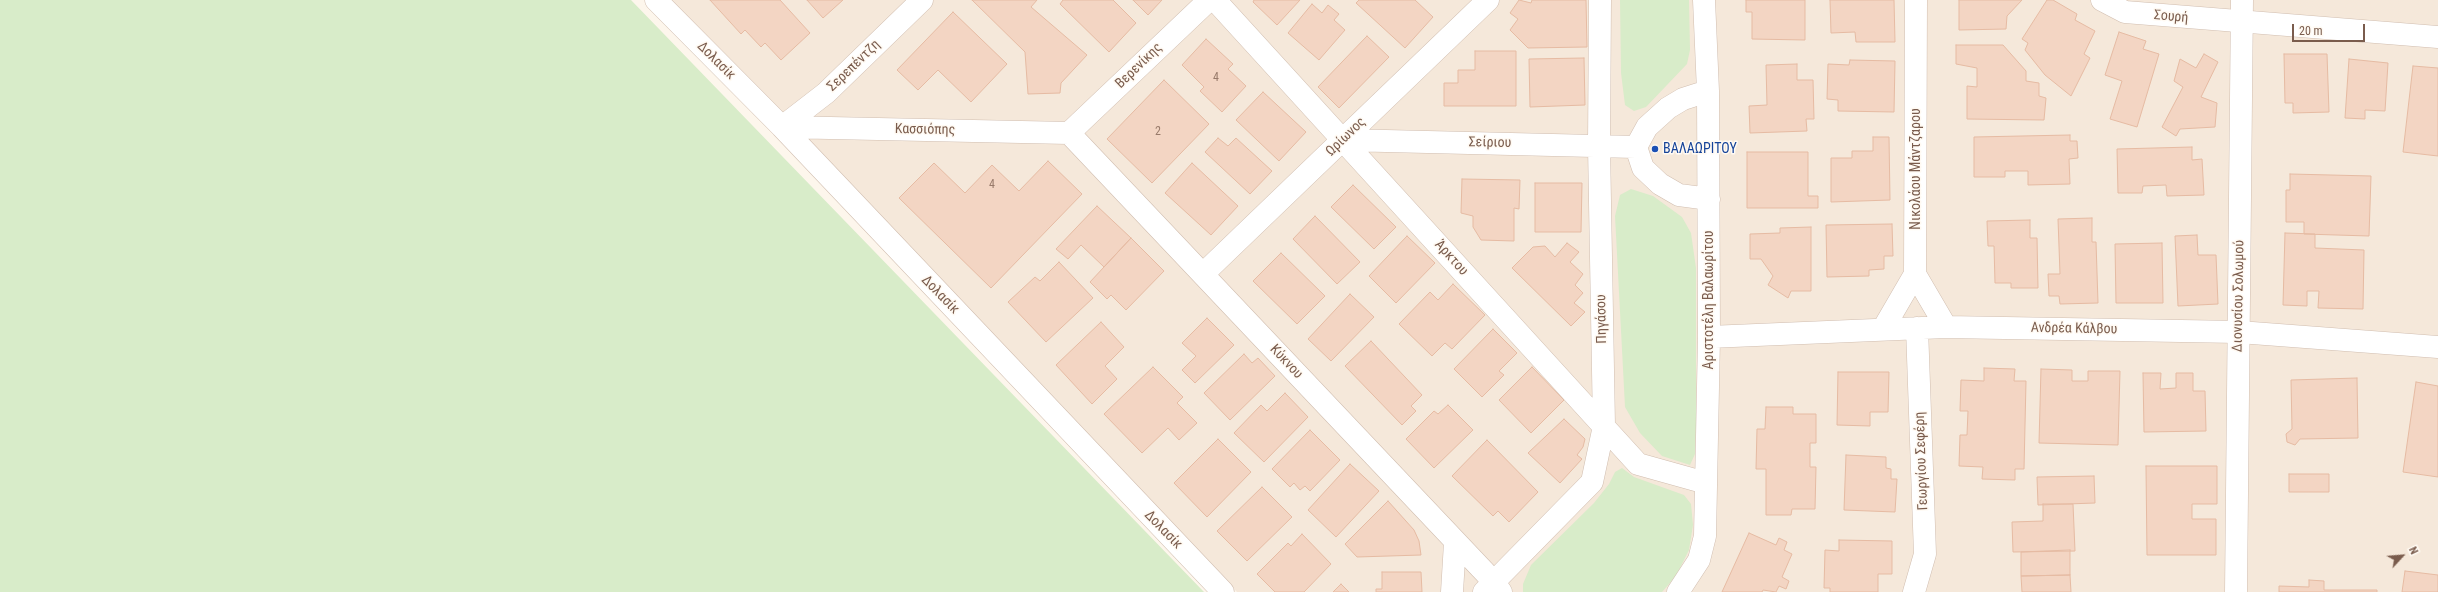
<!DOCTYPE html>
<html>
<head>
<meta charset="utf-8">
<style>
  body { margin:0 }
  #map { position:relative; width:2438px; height:592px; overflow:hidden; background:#fdf6ec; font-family:"Roboto Condensed",sans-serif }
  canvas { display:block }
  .north { position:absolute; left:2382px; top:536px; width:40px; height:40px; -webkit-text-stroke:3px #fffaf3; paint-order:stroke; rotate:64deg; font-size:11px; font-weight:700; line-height:16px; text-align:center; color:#7a5c4d }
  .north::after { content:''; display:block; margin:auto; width:14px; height:18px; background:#7a5c4d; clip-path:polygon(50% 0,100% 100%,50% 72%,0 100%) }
  .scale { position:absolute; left:2292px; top:24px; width:73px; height:18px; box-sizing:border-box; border:2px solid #7a5c4d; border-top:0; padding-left:5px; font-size:12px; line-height:14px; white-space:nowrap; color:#7a5c4d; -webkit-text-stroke:3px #fffaf3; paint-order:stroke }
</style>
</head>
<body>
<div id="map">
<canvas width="2438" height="592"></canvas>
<div class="north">N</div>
<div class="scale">20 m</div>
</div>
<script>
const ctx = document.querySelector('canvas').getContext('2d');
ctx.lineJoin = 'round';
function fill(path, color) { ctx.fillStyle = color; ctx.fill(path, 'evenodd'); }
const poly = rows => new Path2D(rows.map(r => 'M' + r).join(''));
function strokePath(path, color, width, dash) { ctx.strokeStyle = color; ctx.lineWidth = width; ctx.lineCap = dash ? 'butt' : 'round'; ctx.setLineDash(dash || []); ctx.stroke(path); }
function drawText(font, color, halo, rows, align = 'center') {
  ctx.font = font + ' "Roboto Condensed",sans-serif'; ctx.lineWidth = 3; ctx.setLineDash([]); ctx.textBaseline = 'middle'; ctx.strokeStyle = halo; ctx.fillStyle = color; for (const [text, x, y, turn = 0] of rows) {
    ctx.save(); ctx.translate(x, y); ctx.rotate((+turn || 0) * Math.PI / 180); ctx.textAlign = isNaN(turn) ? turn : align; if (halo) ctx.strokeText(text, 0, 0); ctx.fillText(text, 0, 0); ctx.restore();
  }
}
const residential = poly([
  [669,0,2438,0,2438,592,1237,592]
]);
const green = poly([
  [0,0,631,0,1204,592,0,592],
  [1620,0,1689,0,1690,50,1687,64,1646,107,1634,111,1625,105,1621,73],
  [1631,189,1653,196,1682,217,1691,233,1696,268,1696,424,1695,454,1690,465,1662,456,1640,433,1625,407,1615,216,1620,195],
  [1622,468,1634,477,1684,495,1691,504,1693,525,1689,550,1676,576,1662,592,1523,592,1523,584,1531,565,1594,503,1609,484,1615,472]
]);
const building = poly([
  [710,0,780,0,810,33,781,60,765,43,761,47,745,30,741,34,710,0],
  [807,0,843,0,823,18,807,0],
  [972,0,1037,0,1031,7,1087,55,1061,83,1060,93,1028,94,1025,52,972,0],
  [1063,0,1113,0,1136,23,1109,52,1060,4,1063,0],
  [1133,0,1162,0,1148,15,1133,0],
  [1254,0,1300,0,1277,25,1253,2,1254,0],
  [1359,0,1415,0,1433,17,1405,48,1356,3,1359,0],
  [1519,0,1531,3,1532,0,1586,0,1587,47,1528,48,1510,30,1518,19,1510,13,1519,0],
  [1746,0,1805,0,1805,40,1752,39,1752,12,1746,12,1746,0],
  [1830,0,1894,0,1895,42,1856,42,1855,32,1831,33,1830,0],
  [1959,0,2022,0,2007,16,2006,29,1959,30,1959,0],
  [2047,0,2053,0,2077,14,2075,20,2095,31,2084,54,2090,58,2071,96,2045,75,2025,50,2028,43,2022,39,2047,0],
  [1312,4,1322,13,1328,5,1339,14,1334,20,1345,30,1319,60,1288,33,1312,4],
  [953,12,1007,64,971,102,938,70,918,90,897,70,953,12],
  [2119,32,2146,41,2143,49,2159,54,2137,127,2110,119,2122,81,2105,75,2119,32],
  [1367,36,1389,57,1339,108,1318,87,1367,36],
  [1206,39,1233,64,1228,69,1246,86,1222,112,1200,91,1204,87,1182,65,1206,39],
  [1956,45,2003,45,2026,71,2026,81,2039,83,2039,96,2046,98,2044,120,1967,119,1967,86,1977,87,1977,68,1956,64,1956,45],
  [1475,51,1516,51,1516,106,1444,106,1444,83,1458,83,1458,70,1475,70,1475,51],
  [2204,54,2218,62,2201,97,2217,103,2215,127,2180,129,2176,136,2162,127,2183,87,2174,81,2180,59,2196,68,2204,54],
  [2284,54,2327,54,2329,112,2293,113,2293,103,2285,103,2284,54],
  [1584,58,1585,105,1530,107,1529,59,1584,58],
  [2349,59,2388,63,2385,111,2365,110,2365,119,2345,118,2349,59],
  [1850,60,1895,61,1894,112,1838,111,1838,100,1827,99,1828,64,1849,65,1850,60],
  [1797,64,1797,80,1813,80,1814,119,1806,119,1807,131,1750,133,1749,106,1767,105,1766,65,1797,64],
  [2413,66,2438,68,2438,156,2403,152,2413,66],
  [1164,80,1209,124,1152,183,1107,139,1164,80],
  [1263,92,1306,132,1279,161,1236,120,1263,92],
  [2070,135,2070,141,2077,141,2078,158,2069,159,2070,184,2028,185,2028,171,2005,171,2005,177,1974,177,1974,137,2070,135],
  [1873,137,1889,137,1890,200,1831,202,1831,158,1852,158,1852,151,1873,151,1873,137],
  [1218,138,1228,146,1236,138,1272,171,1250,194,1205,152,1218,138],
  [2192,147,2192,160,2202,159,2204,195,2167,196,2166,185,2143,186,2142,193,2118,193,2117,149,2192,147],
  [1747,152,1808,152,1808,196,1818,196,1818,208,1747,208,1747,152],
  [1048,161,1082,194,991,288,899,198,934,163,965,193,992,165,1019,191,1048,161],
  [1192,163,1238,206,1211,235,1165,193,1192,163],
  [2290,174,2371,176,2369,236,2304,234,2304,222,2286,222,2286,190,2290,190,2290,174],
  [1462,179,1520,180,1519,209,1514,208,1514,241,1481,240,1473,227,1473,216,1461,213,1462,179],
  [1535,183,1582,183,1581,232,1535,232,1535,183],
  [1353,185,1396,227,1374,249,1331,207,1353,185],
  [1097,206,1131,238,1104,267,1081,245,1068,259,1056,249,1097,206],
  [1315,216,1360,262,1337,284,1293,239,1315,216],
  [2092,218,2092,242,2096,242,2098,303,2060,304,2059,296,2049,296,2048,274,2060,274,2058,219,2092,218],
  [2030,220,2030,238,2037,238,2038,288,2011,288,2011,283,1995,283,1994,246,1988,246,1987,221,2030,220],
  [1892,224,1893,256,1884,256,1884,269,1869,270,1869,276,1827,277,1826,225,1892,224],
  [1811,227,1811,291,1791,291,1788,298,1768,285,1773,276,1761,259,1750,259,1750,234,1780,233,1780,228,1811,227],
  [2285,233,2315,234,2315,248,2364,250,2363,309,2318,308,2319,291,2307,291,2307,306,2283,305,2285,233],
  [2197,235,2198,255,2216,255,2218,304,2178,306,2175,236,2197,235],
  [1407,236,1435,263,1396,303,1369,276,1407,236],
  [1131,238,1164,271,1126,310,1111,295,1107,299,1090,282,1131,238],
  [1567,243,1579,252,1570,262,1583,274,1575,285,1583,293,1574,303,1585,312,1571,326,1512,268,1533,247,1545,246,1555,257,1567,243],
  [2162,243,2163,303,2116,303,2115,244,2162,243],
  [1281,253,1325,296,1297,324,1253,281,1281,253],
  [1059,262,1093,298,1046,342,1008,302,1035,277,1040,281,1059,262],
  [1453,284,1485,315,1452,349,1445,343,1432,356,1399,324,1430,292,1438,300,1453,284],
  [1350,294,1374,317,1331,361,1308,339,1350,294],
  [1207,318,1234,345,1195,383,1182,370,1196,356,1182,343,1207,318],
  [1101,322,1124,347,1105,366,1117,379,1092,404,1056,365,1101,322],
  [1493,329,1517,353,1499,371,1504,375,1482,397,1454,369,1493,329],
  [1371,341,1422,395,1411,406,1416,411,1402,425,1345,366,1371,341],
  [1244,354,1252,363,1258,358,1275,376,1230,420,1204,393,1244,354],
  [1153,367,1183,397,1177,403,1197,423,1179,440,1168,428,1142,453,1104,414,1153,367],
  [1532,367,1564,400,1531,433,1499,400,1532,367],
  [1984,368,2015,369,2014,381,2026,381,2024,469,2015,469,2015,480,1982,479,1983,467,1959,466,1960,435,1967,435,1968,411,1960,411,1961,380,1984,381,1984,368],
  [2041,369,2072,370,2072,381,2088,381,2088,371,2120,371,2118,445,2039,443,2041,369],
  [1838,372,1889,372,1888,412,1870,412,1870,426,1837,425,1838,372],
  [2143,373,2161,373,2160,389,2176,388,2176,373,2193,373,2193,391,2205,391,2206,431,2144,432,2143,373],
  [2357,378,2358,438,2300,439,2295,445,2287,442,2286,434,2292,429,2291,380,2357,378],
  [2416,382,2438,386,2438,477,2403,472,2416,382],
  [1285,393,1308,417,1264,462,1234,433,1261,405,1267,411,1285,393],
  [1448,405,1473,430,1434,468,1406,439,1434,411,1438,414,1448,405],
  [1766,407,1793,407,1793,414,1816,414,1816,443,1810,443,1810,467,1816,467,1815,509,1792,509,1791,515,1766,515,1766,469,1756,469,1757,429,1765,429,1766,407],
  [1564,419,1585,439,1583,447,1577,455,1582,459,1560,483,1528,453,1564,419],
  [1310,430,1340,460,1310,491,1305,486,1300,490,1294,483,1290,487,1272,469,1310,430],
  [1218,439,1251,472,1207,517,1174,483,1218,439],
  [1487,440,1538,492,1509,522,1498,511,1493,516,1452,476,1487,440],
  [1846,455,1886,457,1886,468,1891,469,1891,479,1897,479,1895,512,1844,510,1846,455],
  [1350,464,1379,491,1336,537,1308,510,1350,464],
  [2146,466,2217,466,2217,504,2192,504,2192,519,2216,519,2216,555,2147,555,2146,466],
  [2289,474,2329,474,2329,492,2289,492,2289,474],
  [2094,476,2095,503,2038,505,2037,477,2094,476],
  [1262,487,1292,517,1247,561,1217,531,1262,487],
  [1388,501,1414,530,1419,541,1421,555,1357,557,1345,544,1388,501],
  [2043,504,2073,504,2075,551,2013,552,2012,522,2043,521,2043,504],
  [1749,533,1776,545,1779,538,1787,542,1784,550,1792,554,1782,577,1789,581,1786,589,1779,586,1776,592,1763,590,1762,592,1722,592,1749,533],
  [1302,534,1331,564,1304,592,1275,592,1257,574,1288,543,1291,546,1302,534],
  [1839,540,1892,541,1892,574,1878,574,1878,592,1830,592,1830,588,1824,588,1825,550,1839,551,1839,540],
  [2070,550,2070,575,2021,576,2021,552,2070,550],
  [2405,571,2438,575,2438,592,2402,592,2405,571],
  [1382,572,1421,572,1422,592,1376,592,1376,589,1382,589,1382,572],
  [2070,575,2071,592,2022,592,2021,576,2070,575],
  [2309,580,2324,581,2324,590,2377,590,2377,592,2279,592,2279,586,2309,587,2309,580],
  [1341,584,1349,592,1333,592,1341,584]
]);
const minor = poly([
  [656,0,782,127,1223,592],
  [1215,0,1638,464,1706,483],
  [2102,0,2125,12,2438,37],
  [1708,91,1683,99,1668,108,1647,127,1636,147,1643,168,1660,184,1679,195,1709,199],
  [782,127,1069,133],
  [782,127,826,93,922,0],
  [1069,133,1494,582,1501,592],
  [1069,133,1209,0],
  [1344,140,1636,147],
  [1203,274,1488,0],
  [1915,274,1946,327],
  [1883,329,1915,274,1916,0],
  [1709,337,1946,327,2239,332,2438,347],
  [1452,592,1455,543],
  [1484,592,1592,482,1604,426,1599,146,1600,0],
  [1678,592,1699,560,1705,536,1709,337,1708,91,1704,0],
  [1914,592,1925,554,1917,328]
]);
const tertiary = poly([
  [2236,592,2242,0]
]);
const markers = [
  [1655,149,4,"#1a4fb4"]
];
const numberNames = [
  ["4",1216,78],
  ["2",1158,132],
  ["4",992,185]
];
const streetNames = [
  ["Σουρή",2171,17,5],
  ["Δολασίκ",716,61,45],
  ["Σερεπέντζη",854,66,-44],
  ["Βερενίκης",1139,66,-44],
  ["Κασσιόπης",925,130,1],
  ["Ωρίωνος",1346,137,-44],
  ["Σείριου",1490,143,1],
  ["Νικολάου Μάντζαρου",1916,169,-90],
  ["Άρκτου",1451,258,48],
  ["Δολασίκ",940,295,46],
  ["Διονυσίου Σολωμού",2239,296,-89],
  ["Αριστοτέλη Βαλαωρίτου",1709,300,-90],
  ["Πηγάσου",1602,319,-91],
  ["Ανδρέα Κάλβου",2074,329,1],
  ["Κύκνου",1286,362,47],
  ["Γεωργίου Σεφέρη",1922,461,-92],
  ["Δολασίκ",1163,530,46]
];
const transitNames = [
  ["ΒΑΛΑΩΡΙΤΟΥ",1663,149]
];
fill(residential, '#f5e8da');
fill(green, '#d8ecc9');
fill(building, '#f3d5c3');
strokePath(building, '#e6bba3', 1);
strokePath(minor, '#d1beb0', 23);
strokePath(tertiary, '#d1beb0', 23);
strokePath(minor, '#fff', 22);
strokePath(tertiary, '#fff', 22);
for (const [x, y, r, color] of markers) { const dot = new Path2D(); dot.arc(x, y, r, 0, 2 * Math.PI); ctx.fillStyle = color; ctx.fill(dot); strokePath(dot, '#fffaf3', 1.5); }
drawText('12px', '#987a6a', null, numberNames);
drawText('14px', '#7a5c4d', '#fffaf3', streetNames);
drawText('14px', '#164399', '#fffaf3', transitNames, 'left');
</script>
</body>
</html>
